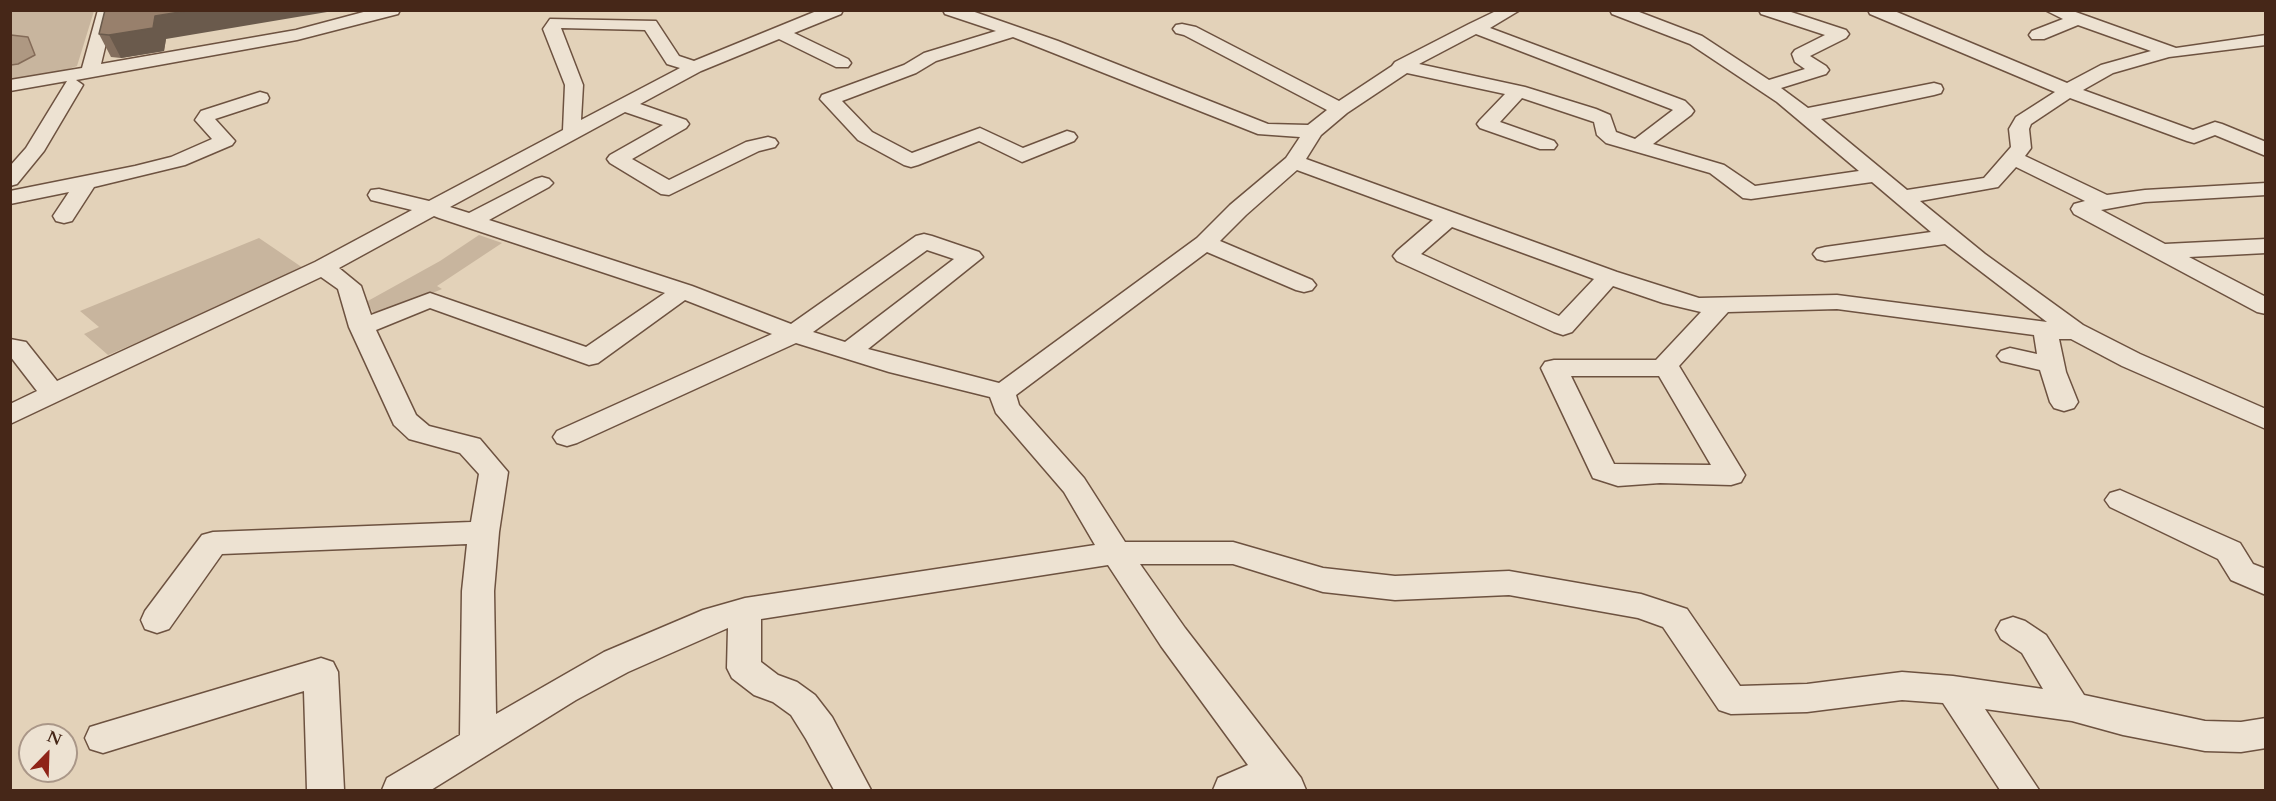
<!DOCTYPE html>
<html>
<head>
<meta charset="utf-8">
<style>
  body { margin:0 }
  #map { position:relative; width:2276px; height:801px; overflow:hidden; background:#e3d2b9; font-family:Cardo,serif }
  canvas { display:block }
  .frame { position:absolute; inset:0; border:12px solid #462718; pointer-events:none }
  .north { position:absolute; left:18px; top:723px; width:60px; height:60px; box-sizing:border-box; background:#ede2d2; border:2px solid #aa9788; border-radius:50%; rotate:23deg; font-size:16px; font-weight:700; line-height:24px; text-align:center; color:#462718 }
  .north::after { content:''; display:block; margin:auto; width:21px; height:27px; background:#8f2418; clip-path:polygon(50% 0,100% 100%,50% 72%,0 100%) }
</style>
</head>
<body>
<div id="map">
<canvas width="2276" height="801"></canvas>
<div class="frame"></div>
<div class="north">N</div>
</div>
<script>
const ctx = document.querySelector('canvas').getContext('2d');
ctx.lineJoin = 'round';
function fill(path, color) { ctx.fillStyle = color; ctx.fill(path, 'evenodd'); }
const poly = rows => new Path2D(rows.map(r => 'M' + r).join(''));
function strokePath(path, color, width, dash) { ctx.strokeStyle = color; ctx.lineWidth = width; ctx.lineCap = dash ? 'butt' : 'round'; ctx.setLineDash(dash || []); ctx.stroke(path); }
const green = poly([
  [11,11,94,11,77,66,66,70,11,79],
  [479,235,502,243,437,286,442,289,385,313,373,312,366,302,440,261],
  [259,238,306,270,108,355,84,334,99,327,80,311]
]);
const water = poly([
  [11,35,28,37,35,55,18,64,11,65,11,35]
]);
const minor = poly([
  [98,10,114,10,101,64,296,30,371,10,400,10,398,14,297,40,76,80,83,85,44,151,17,184,10,186,10,166,26,148,67,81,10,91,10,80,82,68,98,10],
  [819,10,843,10,841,14,794,33,848,59,851,63,848,67,836,67,779,39,701,71,640,104,686,120,689,124,686,128,632,159,669,180,746,142,768,137,775,139,778,143,775,147,759,151,669,195,661,194,610,163,607,159,610,155,663,125,625,112,450,207,469,213,535,179,542,177,549,179,553,183,549,187,489,220,692,286,791,324,916,236,924,234,932,236,979,252,983,257,868,349,999,383,1197,238,1230,205,1286,158,1300,137,1258,134,1013,37,936,61,916,73,842,101,872,132,912,153,980,128,1023,148,1067,131,1074,133,1077,137,1074,141,1022,162,979,141,918,165,911,167,904,165,858,140,820,99,822,95,904,65,924,53,996,31,945,14,943,10,969,10,1058,41,1268,124,1308,125,1327,110,1184,35,1176,33,1173,29,1176,25,1182,24,1196,27,1339,101,1392,66,1395,62,1469,24,1498,10,1520,10,1490,28,1685,101,1691,107,1694,111,1691,115,1653,144,1724,165,1755,186,1859,171,1777,102,1690,44,1612,14,1610,10,1634,10,1702,36,1769,80,1805,69,1795,62,1792,54,1795,50,1825,35,1761,14,1759,10,1785,10,1846,30,1849,34,1846,38,1810,56,1826,66,1829,70,1826,74,1781,88,1808,108,1934,83,1941,85,1943,89,1941,93,1934,95,1821,119,1907,190,1984,178,2011,147,2009,129,2016,117,2055,92,1870,14,1868,10,1892,10,2067,83,2101,65,2151,51,2078,25,2044,39,2032,39,2029,35,2032,31,2063,19,2045,10,2070,10,2176,48,2266,35,2266,45,2169,57,2113,73,2083,90,2193,130,2215,122,2222,124,2266,142,2266,156,2215,135,2194,143,2187,141,2070,98,2031,124,2029,129,2031,148,2025,156,2107,195,2145,190,2266,183,2266,195,2145,202,2101,210,2165,244,2266,239,2266,253,2189,257,2266,297,2266,314,2257,312,2074,214,2071,209,2074,204,2085,201,2016,167,1998,187,1920,201,1985,254,2083,325,2140,354,2266,409,2266,429,2122,366,2071,339,2059,339,2066,372,2078,402,2074,408,2064,411,2054,408,2050,402,2040,370,2001,361,1997,356,2001,351,2010,348,2037,354,2034,335,1837,309,1728,312,1679,366,1745,475,1741,482,1731,485,1660,483,1618,486,1593,478,1541,368,1545,362,1554,360,1656,360,1701,312,1663,303,1613,286,1572,332,1563,335,1554,332,1397,261,1393,256,1397,251,1433,220,1297,170,1246,215,1220,241,1312,280,1316,285,1312,290,1304,292,1296,290,1207,252,1016,395,1019,405,1084,478,1125,542,1233,542,1323,568,1395,576,1509,571,1641,594,1687,609,1740,686,1807,684,1902,672,1953,676,2043,689,2022,653,2001,639,1996,630,2001,621,2013,617,2025,621,2046,635,2084,695,2205,721,2241,722,2266,718,2266,748,2241,752,2205,751,2123,735,2072,721,1985,709,2039,790,2000,790,1943,703,1902,700,1807,712,1731,714,1719,710,1663,627,1638,618,1509,595,1395,600,1323,592,1233,564,1140,564,1185,628,1301,778,1306,790,1213,790,1218,778,1248,765,1161,646,1108,565,761,619,761,662,778,675,797,682,815,695,832,717,871,790,834,790,806,739,791,715,773,702,754,695,732,678,727,668,728,628,628,672,576,700,431,790,382,790,387,778,460,735,462,591,467,544,222,554,169,629,157,633,145,629,141,620,145,611,202,535,213,532,471,522,479,474,460,453,409,439,394,425,349,327,338,289,321,277,10,424,10,404,37,391,10,356,10,339,26,342,57,381,315,262,412,210,371,200,368,195,371,190,379,189,429,201,563,130,565,85,543,29,550,19,656,21,679,56,694,61,819,10],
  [561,28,645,30,667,64,680,68,581,120,583,85,561,28],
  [1476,34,1671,109,1673,110,1635,139,1616,132,1610,115,1596,109,1525,87,1419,64,1476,34],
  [1407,73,1505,94,1480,120,1477,124,1480,128,1540,149,1554,149,1557,145,1554,141,1500,122,1522,98,1594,122,1597,135,1606,143,1710,173,1743,198,1751,199,1872,182,1931,232,1825,247,1817,249,1813,254,1817,259,1825,261,1945,244,2047,322,1837,295,1699,298,1617,272,1306,159,1321,135,1347,113,1407,73],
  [434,216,439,218,665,293,586,347,430,293,371,315,361,286,339,268,434,216],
  [1452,227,1594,279,1559,316,1421,254,1452,227],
  [927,250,954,259,845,342,813,332,927,250],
  [685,300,772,334,557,431,553,437,557,443,567,446,577,443,796,343,889,372,990,397,996,413,1064,492,1095,545,745,598,703,610,604,652,496,714,494,591,499,532,508,472,480,439,429,426,416,415,376,330,430,308,589,365,598,363,685,300],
  [1571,376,1659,376,1711,465,1614,464,1571,376],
  [260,92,267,94,269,98,267,102,215,119,235,141,232,145,185,165,94,187,72,221,64,223,56,221,53,216,69,192,10,204,10,191,135,166,171,157,212,139,195,120,201,111,260,92],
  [2120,490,2240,543,2253,564,2266,569,2266,595,2231,580,2218,559,2110,507,2105,500,2110,493,2120,490],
  [321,658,333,662,338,672,344,790,307,790,304,691,103,753,90,749,85,738,90,727,103,723,321,658]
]);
const wall = poly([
  [99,34,166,39,164,51,121,58,111,57]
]);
const shadedWall = poly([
  [192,10,339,10,166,39,164,51,121,58,109,35,155,16]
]);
const building = poly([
  [105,10,192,10,155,16,153,28,109,35,99,34,105,10]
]);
fill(green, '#c8b59e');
fill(water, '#ae9882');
strokePath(water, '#846b58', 1.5);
strokePath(minor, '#6d5240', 3);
fill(minor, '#ede2d2');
fill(wall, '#836e5d');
fill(shadedWall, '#6a5a4c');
fill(building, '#98806c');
strokePath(building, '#6a5a4c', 1.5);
</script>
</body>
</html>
